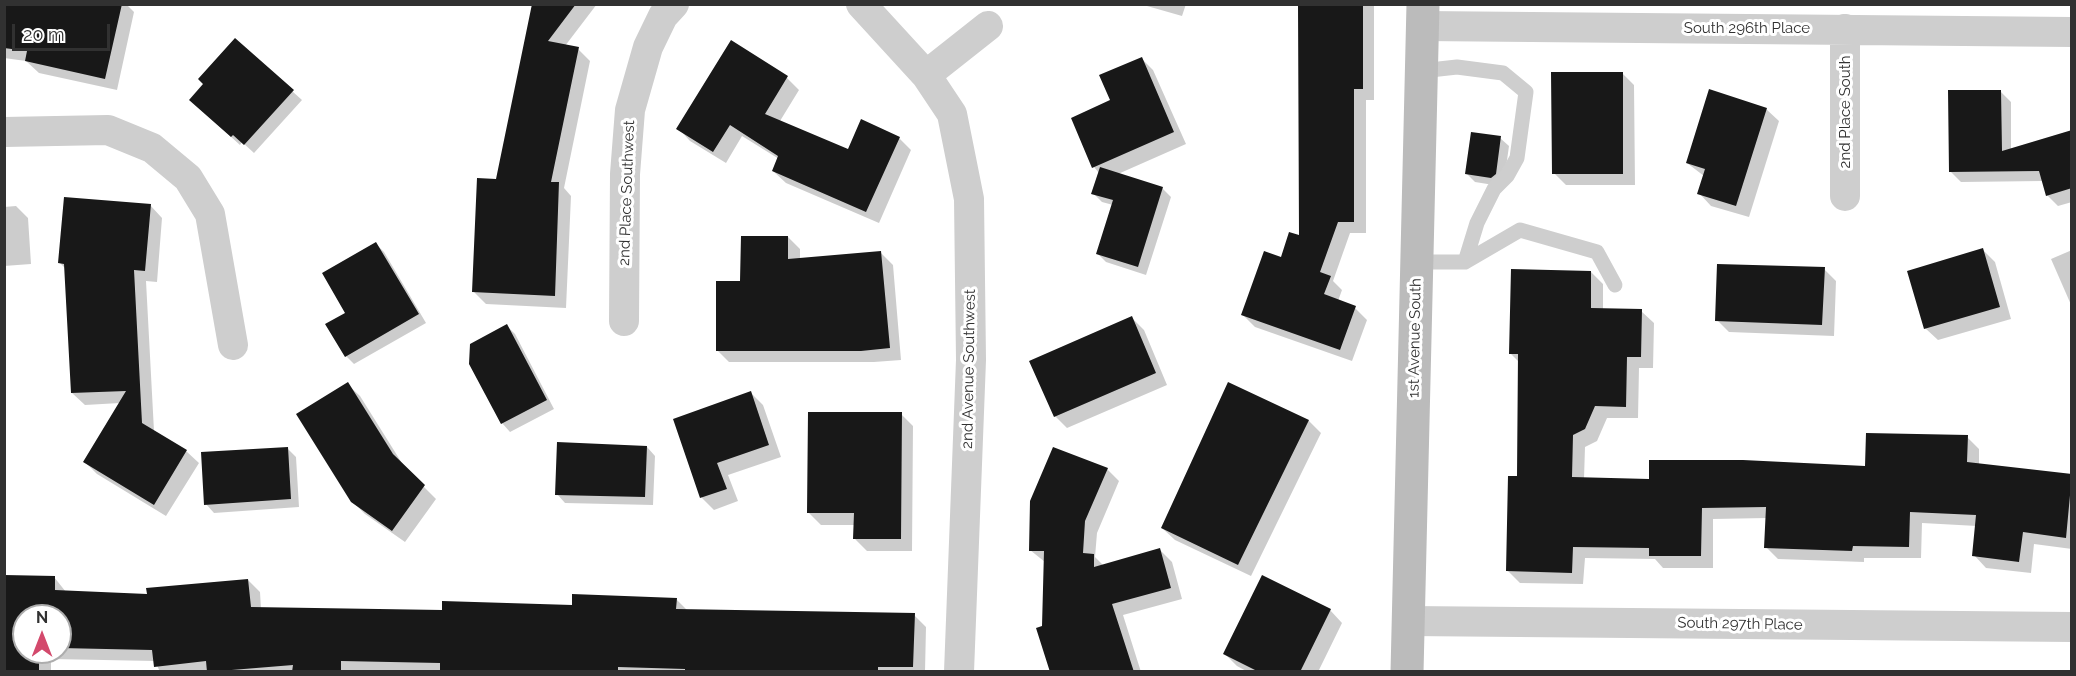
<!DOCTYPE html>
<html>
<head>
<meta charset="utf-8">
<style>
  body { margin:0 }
  #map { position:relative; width:2076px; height:676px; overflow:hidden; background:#fff; font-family:Raleway,sans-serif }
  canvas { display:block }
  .frame { position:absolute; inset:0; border:6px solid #313131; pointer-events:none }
  .north { position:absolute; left:12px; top:604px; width:60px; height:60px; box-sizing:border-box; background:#fff; border:2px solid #adadad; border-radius:50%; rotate:0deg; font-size:16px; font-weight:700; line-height:24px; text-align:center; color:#313131 }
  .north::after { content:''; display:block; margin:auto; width:21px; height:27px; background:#d3496c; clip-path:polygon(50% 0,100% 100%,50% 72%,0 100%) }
  .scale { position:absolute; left:12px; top:24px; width:98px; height:27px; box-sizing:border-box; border:3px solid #313131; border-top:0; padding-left:8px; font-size:18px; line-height:21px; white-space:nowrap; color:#313131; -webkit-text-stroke:4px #fff; paint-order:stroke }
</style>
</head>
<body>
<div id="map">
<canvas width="2076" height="676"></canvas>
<div class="frame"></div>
<div class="north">N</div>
<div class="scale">20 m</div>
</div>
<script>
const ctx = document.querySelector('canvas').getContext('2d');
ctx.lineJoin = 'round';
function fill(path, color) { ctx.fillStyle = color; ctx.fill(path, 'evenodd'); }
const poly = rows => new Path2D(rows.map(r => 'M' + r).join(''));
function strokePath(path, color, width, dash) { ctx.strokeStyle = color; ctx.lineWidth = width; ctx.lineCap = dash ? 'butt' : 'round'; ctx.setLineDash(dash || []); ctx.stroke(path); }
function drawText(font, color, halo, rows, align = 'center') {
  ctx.font = font + ' Raleway,sans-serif'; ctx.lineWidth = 6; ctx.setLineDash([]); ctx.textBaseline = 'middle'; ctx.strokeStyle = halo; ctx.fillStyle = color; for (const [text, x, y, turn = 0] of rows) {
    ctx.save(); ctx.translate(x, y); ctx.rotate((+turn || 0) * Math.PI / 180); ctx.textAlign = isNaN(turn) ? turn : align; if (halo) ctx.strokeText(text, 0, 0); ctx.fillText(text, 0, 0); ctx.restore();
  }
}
const shadow = poly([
  [4,4,126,4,134,12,117,90,39,73,26,61,4,58],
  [533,4,597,4,565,46,578,49,590,61,564,188,571,196,566,308,486,304,474,292],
  [1140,4,1186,4,1182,16],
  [1299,4,1374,4,1374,100,1366,100,1366,233,1350,233,1333,281,1342,290,1338,301,1355,308,1367,320,1352,361,1255,327,1243,315,1282,259,1300,237],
  [235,40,302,100,254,153,242,142,240,145,199,108,205,84],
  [731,42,787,78,799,90,780,121,849,151,899,138,911,150,879,223,786,183,773,171,779,159,742,136,726,163,690,141,678,128],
  [1141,58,1153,70,1186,144,1118,174,1162,188,1171,197,1146,275,1106,262,1098,254,1113,205,1102,202,1093,193,1099,173,1094,167,1112,101],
  [1622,73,1634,85,1635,185,1566,185,1554,173],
  [2000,91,2011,102,2011,150,2072,132,2072,202,2058,206,2047,195,2043,181,1961,182,1950,171],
  [1766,109,1779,121,1749,217,1711,206,1699,193,1704,176,1687,163],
  [1500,138,1509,146,1504,182,1500,186,1475,182,1467,174],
  [150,205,162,218,157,282,146,281,154,431,186,451,199,463,166,516,97,474,85,462,120,403,85,405,72,393,66,269,60,263],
  [16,206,28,218,31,264,4,266,4,207],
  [788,237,800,249,800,260,880,252,893,265,901,360,874,362,729,362,717,350,742,283],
  [376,244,384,252,426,323,354,364,346,356,347,313],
  [1983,250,1995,262,2011,319,1938,340,1925,328],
  [2072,250,2072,307,2051,259],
  [1824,269,1836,281,1834,336,1729,332,1717,320],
  [1591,272,1603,284,1603,310,1641,311,1654,323,1653,368,1639,368,1638,418,1607,418,1597,441,1585,447,1584,479,1651,480,1867,468,1967,437,1979,449,1979,465,2072,475,2072,549,2034,544,2031,573,1986,568,1974,555,1977,526,1922,523,1921,558,1864,558,1864,562,1778,559,1766,547,1767,518,1713,519,1713,568,1663,568,1655,559,1585,558,1583,584,1520,583,1507,570,1519,478,1519,362,1511,354],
  [1132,318,1144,330,1167,385,1067,428,1055,416],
  [507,326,515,334,554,409,510,432,502,423],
  [347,384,360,396,405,468,436,499,405,542,365,514,352,501],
  [1229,384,1309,421,1321,433,1251,576,1175,540,1162,528],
  [751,393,763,405,781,457,728,475,738,501,714,510,702,498,674,420],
  [901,414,913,426,912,551,867,551,855,539,855,525,821,525,809,513],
  [647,447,655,456,653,505,565,503,557,494],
  [287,448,296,457,299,507,214,513,206,504],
  [1107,469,1119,481,1097,533,1095,557,1104,566,1160,550,1172,562,1182,599,1123,615,1141,672,1052,672,1044,627,1045,562,1030,550],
  [4,576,54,577,66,592,149,595,248,580,260,592,261,609,444,612,676,599,687,610,914,615,926,627,925,672,160,672,155,661,51,659,51,672,4,672],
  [24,616,60,616,60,652,24,652],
  [1330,610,1342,623,1318,672,1248,672,1237,666,1225,654]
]);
const building = poly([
  [4,4,122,4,105,79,25,61,27,51,4,48],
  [532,4,576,4,548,41,579,47,551,182,559,182,555,296,472,292,477,178,496,179],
  [1298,4,1363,4,1363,89,1354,89,1354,222,1338,222,1320,272,1331,276,1324,294,1356,306,1340,350,1241,315,1264,251,1281,257,1289,232,1299,235],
  [235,38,294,90,244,145,233,135,231,137,189,100,203,84,198,79],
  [731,40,788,76,765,114,848,149,861,119,900,137,866,212,772,171,778,156,730,125,713,152,676,129],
  [1142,57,1174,132,1092,168,1071,118,1110,100,1099,75],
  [1551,72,1623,72,1623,174,1552,174],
  [1709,89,1767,108,1736,206,1697,194,1705,169,1686,163],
  [1948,90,2001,90,2002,151,2072,130,2072,188,2046,196,2039,171,1949,172],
  [1471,132,1501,136,1496,174,1491,178,1465,174],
  [1100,167,1163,187,1138,267,1096,254,1113,200,1091,194],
  [64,197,151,204,145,271,134,270,142,423,187,450,154,505,83,462,126,391,71,393,64,264,58,263],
  [741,236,788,236,788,259,881,251,890,348,861,351,716,351,716,281,740,281],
  [376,242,419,314,345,357,325,324,345,313,322,273],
  [1983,248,2000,307,1924,329,1907,271],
  [1717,264,1825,267,1822,325,1715,321],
  [1511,269,1591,271,1591,308,1642,309,1641,357,1627,357,1626,407,1595,406,1585,429,1573,435,1572,477,1649,479,1649,460,1743,460,1865,466,1866,433,1968,435,1967,462,2072,474,2066,538,2023,532,2019,562,1972,556,1976,515,1910,512,1909,547,1853,546,1852,551,1764,548,1766,507,1702,508,1701,556,1649,556,1649,548,1573,547,1572,573,1506,571,1508,476,1517,476,1518,354,1509,354],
  [1132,316,1156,373,1054,417,1029,361],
  [507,324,547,400,501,424,469,364,470,344],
  [348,382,393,454,425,485,392,531,351,502,296,414],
  [1228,382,1309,420,1238,565,1161,528],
  [751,391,769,445,717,463,727,489,700,498,673,419],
  [808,412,902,412,901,539,853,539,854,513,807,513],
  [557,442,647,446,645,497,555,495],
  [288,447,291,499,204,505,201,452],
  [1053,447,1108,468,1085,521,1083,553,1094,554,1094,567,1160,548,1171,588,1112,604,1134,672,1050,672,1036,628,1042,626,1044,551,1029,551,1030,501],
  [4,575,55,576,55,590,147,594,146,588,248,579,251,607,442,610,442,601,572,605,572,594,677,598,676,609,915,613,913,667,878,667,878,672,685,672,685,669,618,667,618,672,440,672,440,663,341,661,341,672,292,672,293,665,207,672,206,661,154,667,152,650,60,648,60,616,24,616,24,652,39,652,39,672,4,672],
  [1262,575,1331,609,1300,672,1259,672,1223,654]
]);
const lane = poly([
  [1421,71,1457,67,1503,73,1526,92,1517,158,1507,176,1494,189,1477,223,1465,262],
  [1417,262,1465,262,1520,230,1597,252,1615,285]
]);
const street = poly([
  [861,4,926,75,952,114,969,199,971,360,959,672],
  [1423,26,2072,32],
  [1845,29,1845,196],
  [926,75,988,26],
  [4,132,108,130,152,148,188,178,210,214,233,345],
  [624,321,625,174,630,110,648,47,663,16,674,4],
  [1409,621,2072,627]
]);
const secondary = poly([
  [1407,672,1423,4]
]);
const streetNames = [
  ["South 296th Place",1747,28],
  ["2nd Place South",1845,112,-90],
  ["2nd Place Southwest",627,193,-88],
  ["1st Avenue South",1415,338,-89],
  ["2nd Avenue Southwest",969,369,-89],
  ["South 297th Place",1740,624,1]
];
fill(shadow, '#0003');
fill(building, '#181818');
strokePath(lane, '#cecece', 15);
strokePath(street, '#cecece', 30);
strokePath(secondary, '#bbb', 33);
drawText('15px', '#313131', '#fff', streetNames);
</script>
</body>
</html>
